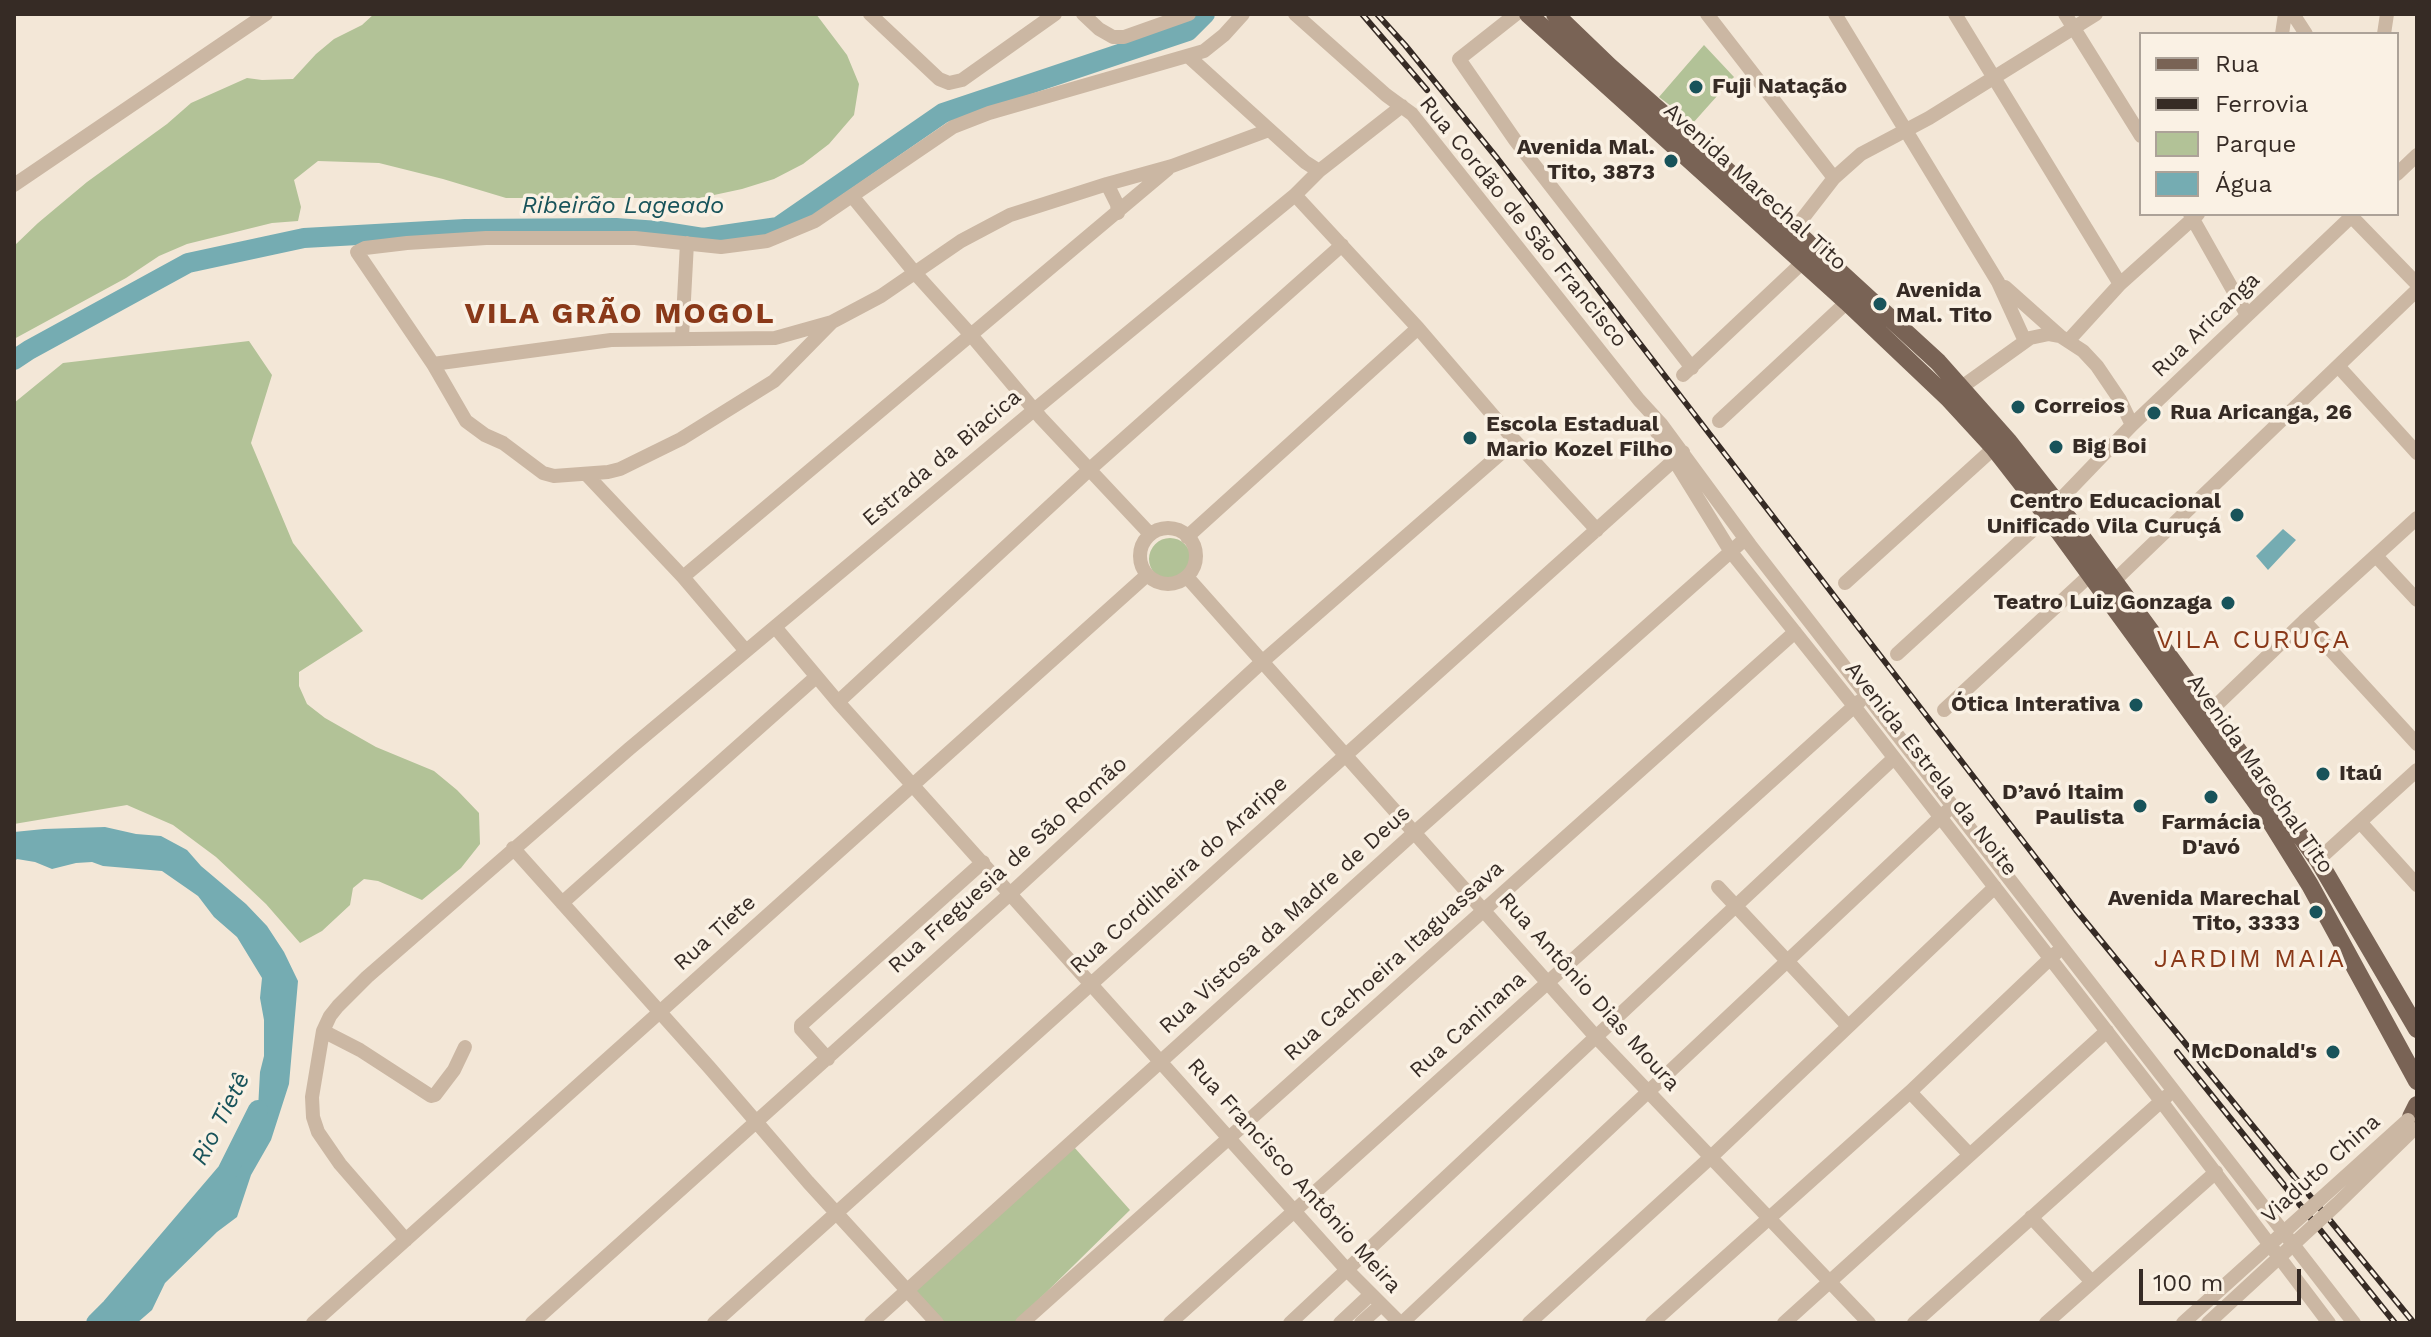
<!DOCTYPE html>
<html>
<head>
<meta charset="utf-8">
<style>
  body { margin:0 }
  #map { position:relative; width:2431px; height:1337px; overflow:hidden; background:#f3e7d7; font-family:"Work Sans",sans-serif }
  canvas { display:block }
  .frame { position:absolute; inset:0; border:16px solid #362b25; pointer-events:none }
  .legend { position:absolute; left:2139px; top:32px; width:260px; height:184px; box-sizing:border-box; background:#faf1e4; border:2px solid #aca298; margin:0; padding:10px 14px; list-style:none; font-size:24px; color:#362b25 }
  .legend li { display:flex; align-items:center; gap:16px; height:40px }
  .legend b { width:40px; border:2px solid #aca298 }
  .scale { position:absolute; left:2139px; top:1269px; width:162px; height:36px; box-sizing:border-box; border:4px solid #362b25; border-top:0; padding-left:10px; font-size:24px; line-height:28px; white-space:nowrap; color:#362b25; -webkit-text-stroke:6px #faf1e4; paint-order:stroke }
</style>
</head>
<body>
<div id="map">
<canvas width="2431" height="1337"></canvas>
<div class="frame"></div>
<ul class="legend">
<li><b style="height:10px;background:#796355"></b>Rua</li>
<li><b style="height:10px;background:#362b25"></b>Ferrovia</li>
<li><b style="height:22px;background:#b2c297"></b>Parque</li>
<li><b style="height:22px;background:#75acb2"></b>Água</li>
</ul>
<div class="scale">100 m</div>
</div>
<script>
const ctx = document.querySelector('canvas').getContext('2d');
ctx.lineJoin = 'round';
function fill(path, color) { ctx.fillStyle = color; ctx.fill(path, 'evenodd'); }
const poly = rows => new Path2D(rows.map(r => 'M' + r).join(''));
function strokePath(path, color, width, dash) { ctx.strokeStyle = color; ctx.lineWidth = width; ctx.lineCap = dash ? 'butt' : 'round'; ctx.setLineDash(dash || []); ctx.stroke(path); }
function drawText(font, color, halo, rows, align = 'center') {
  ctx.font = font + ' "Work Sans",sans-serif'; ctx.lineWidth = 7; ctx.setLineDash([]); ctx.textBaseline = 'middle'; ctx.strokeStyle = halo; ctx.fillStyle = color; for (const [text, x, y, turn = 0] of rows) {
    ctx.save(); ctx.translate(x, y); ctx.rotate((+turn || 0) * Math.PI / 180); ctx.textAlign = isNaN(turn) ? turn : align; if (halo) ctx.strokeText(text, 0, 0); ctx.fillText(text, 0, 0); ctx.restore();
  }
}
const green = poly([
  [374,14,816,14,847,55,859,84,854,115,829,144,803,164,774,179,742,189,700,198,506,198,443,179,379,163,318,161,294,180,301,207,298,221,272,223,187,244,159,256,126,278,14,339,14,246,38,223,87,182,167,124,191,103,247,78,262,80,293,79,316,54,334,39,362,25],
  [1704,45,1734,77,1693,123,1659,97],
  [249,341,272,375,251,443,293,543,363,631,299,672,299,686,307,704,325,718,376,747,434,771,457,790,479,813,480,844,461,868,422,900,378,881,364,879,353,888,350,905,322,931,300,943,266,904,216,857,173,825,127,805,14,824,14,403,63,363],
  '1149 559a21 21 0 1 1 42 0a21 21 0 1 1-42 0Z',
  [1074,1147,1130,1210,1015,1323,941,1323,913,1291]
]);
const water = poly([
  [2283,529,2296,540,2268,570,2256,556],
  [105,827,136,834,161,836,187,850,201,866,246,904,267,926,284,952,298,981,289,1084,271,1140,251,1175,237,1217,217,1232,165,1283,152,1310,137,1323,91,1323,137,1282,159,1255,180,1239,211,1205,241,1158,249,1126,258,1109,260,1072,264,1056,264,1020,260,998,262,978,237,937,214,917,198,896,162,871,103,866,92,862,76,863,52,869,35,862,17,859,14,862,14,832,44,829]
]);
const river = poly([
  [14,360,29,350,188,263,304,238,465,229,616,228,659,231,703,238,778,227,943,113,1188,31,1205,14],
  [96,1323,111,1308,227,1172,258,1110]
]);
const minor = poly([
  [870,14,939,79,949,83,962,80,1055,14],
  [1083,14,1099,29,1113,37,1124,37,1189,14],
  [1295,14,1386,95,1412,114,1639,400,1661,424,1750,545,2354,1323],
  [1516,14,1459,59,1515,140,1692,368],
  [1707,14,1834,178],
  [1835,14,1998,282,2025,341],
  [1955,14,2120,284],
  [2065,14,2141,136],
  [2293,14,2306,34],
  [2282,34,2285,14],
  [2384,34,2387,14],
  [1188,56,1305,162,1319,171],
  [2397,174,2417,155],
  [1107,184,1117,204,1118,213],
  [14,185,266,14],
  [1295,195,1418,328,1515,441,1597,530],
  [852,196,915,273,971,335,1041,418,1150,534],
  [2190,214,2247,315],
  [2351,216,2417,284],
  [1789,236,1834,178,1861,154,1929,118,2096,14],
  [2005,287,2060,336],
  [832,322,774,381,681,439,620,469,608,472,554,476,543,473,503,443,485,435,466,421,433,364,357,252,365,248,407,243,486,238,635,238,721,247,767,241,815,221,953,127,989,113,1204,51,1224,35,1243,14],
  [682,337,687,243],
  [2068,341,2120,284,2198,214],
  [433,364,611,340,775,338,832,322,881,296,961,241,1010,215,1107,184,1172,166,1269,130],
  [2338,366,2417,453],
  [1683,375,1803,262],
  [1952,394,2030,338,2049,334,2060,336,2083,351,2097,366,2120,400,2132,425],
  [1719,421,1847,302],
  [1655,429,1731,552,1854,706,2161,1101,2329,1323],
  [586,474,683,577,746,651],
  [2057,503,2132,425,2354,214],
  '1140 556a28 28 0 1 1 56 0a28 28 0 1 1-56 0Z',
  [1187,537,1418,328],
  [2376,556,2417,600],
  [683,577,1168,169],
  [1187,577,1596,1037,1869,1323],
  [2113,582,2417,290],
  [1845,583,1994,448],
  [2304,621,2417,744],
  [775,627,838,702,1347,1270,1400,1323],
  [1897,654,2047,517],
  [838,702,1090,469,1342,245],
  [1944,710,2090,575],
  [2204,717,2304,621,2417,518],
  [2360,822,2417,885],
  [513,848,709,1067,808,1182,937,1323],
  [2318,860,2417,770],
  [1718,887,1848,1026],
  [562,903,816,677],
  [323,1031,360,1050,431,1096,435,1095,454,1070,465,1047],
  [828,1059,801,1029,801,1025,983,862],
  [1910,1092,1969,1154],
  [2031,1217,2092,1282],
  [406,1240,340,1164,318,1132,313,1117,312,1097,323,1031,330,1016,338,1006,367,977,629,749,1034,410,1295,195,1319,171,1402,106],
  [313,1323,1147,575],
  [532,1323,1011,893,1263,661,1515,441],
  [714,1323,1683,452],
  [871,1323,1415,832,1745,539],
  [1022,1323,1795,632],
  [1170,1323,1860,701],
  [1290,1323,1894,758],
  [1340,1323,1371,1294],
  [1361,1323,1381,1305],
  [1402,1323,1947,811],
  [1529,1323,1711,1157,1995,887],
  [1652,1323,1910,1092,2056,953],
  [1784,1323,2107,1031],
  [1914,1323,2167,1096],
  [2046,1323,2216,1172]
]);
const major = poly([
  [1528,14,1847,302,1948,398,1994,448,2054,525,2272,824,2310,885,2417,1081],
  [1555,14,1609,66,1794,230,1938,362,2009,442,2057,503,2318,860,2417,1029],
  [2411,1117,2417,1105]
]);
const rail = poly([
  [1362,14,1427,90],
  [1377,14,1405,45,1497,158,2076,910,2414,1323],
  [2177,1052,2395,1323]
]);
const minorBridge = poly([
  [2183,1323,2408,1120],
  [2208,1323,2337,1204,2414,1129]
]);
const markers = [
  [1696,87,8,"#18535a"],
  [1671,161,8,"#18535a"],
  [1880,304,8,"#18535a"],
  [2018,407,8,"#18535a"],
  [2154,413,8,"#18535a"],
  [1470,438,8,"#18535a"],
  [2056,447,8,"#18535a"],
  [2237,515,8,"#18535a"],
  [2228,603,8,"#18535a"],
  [2136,705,8,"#18535a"],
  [2323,774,8,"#18535a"],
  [2211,797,8,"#18535a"],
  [2140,806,8,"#18535a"],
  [2316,912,8,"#18535a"],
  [2333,1052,8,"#18535a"]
];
const poiNames = [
  ["Fuji Natação",1712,87],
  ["Avenida Mal.",1655,148,"right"],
  ["Tito, 3873",1655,173,"right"],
  ["Avenida",1896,291],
  ["Mal. Tito",1896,316],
  ["Correios",2034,407],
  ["Rua Aricanga, 26",2170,413],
  ["Escola Estadual",1486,425],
  ["Mario Kozel Filho",1486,450],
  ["Big Boi",2072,447],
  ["Centro Educacional",2221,502,"right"],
  ["Unificado Vila Curuçá",2221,527,"right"],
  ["Teatro Luiz Gonzaga",2212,603,"right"],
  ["Ótica Interativa",2120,705,"right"],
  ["Itaú",2339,774],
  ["D’avó Itaim",2124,793,"right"],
  ["Paulista",2124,818,"right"],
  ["Farmácia",2211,823,"center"],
  ["D'avó",2211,848,"center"],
  ["Avenida Marechal",2300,899,"right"],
  ["Tito, 3333",2300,924,"right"],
  ["McDonald's",2317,1052,"right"]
];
const streetNames = [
  ["Avenida Marechal Tito",1755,187,42],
  ["Rua Cordão de São Francisco",1523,222,51],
  ["Rua Aricanga",2206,325,-44],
  ["Estrada da Biacica",942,458,-40],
  ["Avenida Estrela da Noite",1931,769,52],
  ["Avenida Marechal Tito",2260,774,55],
  ["Rua Freguesia de São Romão",1008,865,-42],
  ["Rua Cordilheira do Araripe",1179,875,-42],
  ["Rua Vistosa da Madre de Deus",1285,920,-42],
  ["Rua Tiete",715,933,-42],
  ["Rua Cachoeira Itaguassava",1394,961,-42],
  ["Rua Antônio Dias Moura",1589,992,48],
  ["Rua Caninana",1468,1025,-42],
  ["Viaduto China",2321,1169,-42],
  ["Rua Francisco Antônio Meira",1294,1176,48]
];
const waterNames = [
  ["Ribeirão Lageado",623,206],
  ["Rio Tietê",221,1119,-63]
];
const quarterNames = [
  ["VILA CURUÇA",2254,640],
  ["JARDIM MAIA",2250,959]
];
const districtNames = [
  ["VILA GRÃO MOGOL",620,314]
];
fill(green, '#b2c297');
fill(water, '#75acb2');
strokePath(river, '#75acb2', 20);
strokePath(minor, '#cbb7a3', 14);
strokePath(major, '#796355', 18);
strokePath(rail, '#362b25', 6);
strokePath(rail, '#faf1e4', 3, [9]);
strokePath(minorBridge, '#cbb7a3', 14);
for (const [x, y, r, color] of markers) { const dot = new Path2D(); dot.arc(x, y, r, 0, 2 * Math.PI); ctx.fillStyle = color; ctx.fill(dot); strokePath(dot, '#faf1e4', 3); }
drawText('bold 22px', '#362b25', '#faf1e4', poiNames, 'left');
drawText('22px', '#362b25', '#faf1e4', streetNames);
drawText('italic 24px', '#18535a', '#faf1e4', waterNames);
ctx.letterSpacing = '2px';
drawText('26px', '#8a3919', '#faf1e4', quarterNames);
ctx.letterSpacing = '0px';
ctx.letterSpacing = '2px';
drawText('bold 30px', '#8a3919', '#faf1e4', districtNames);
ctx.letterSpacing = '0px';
</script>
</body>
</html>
